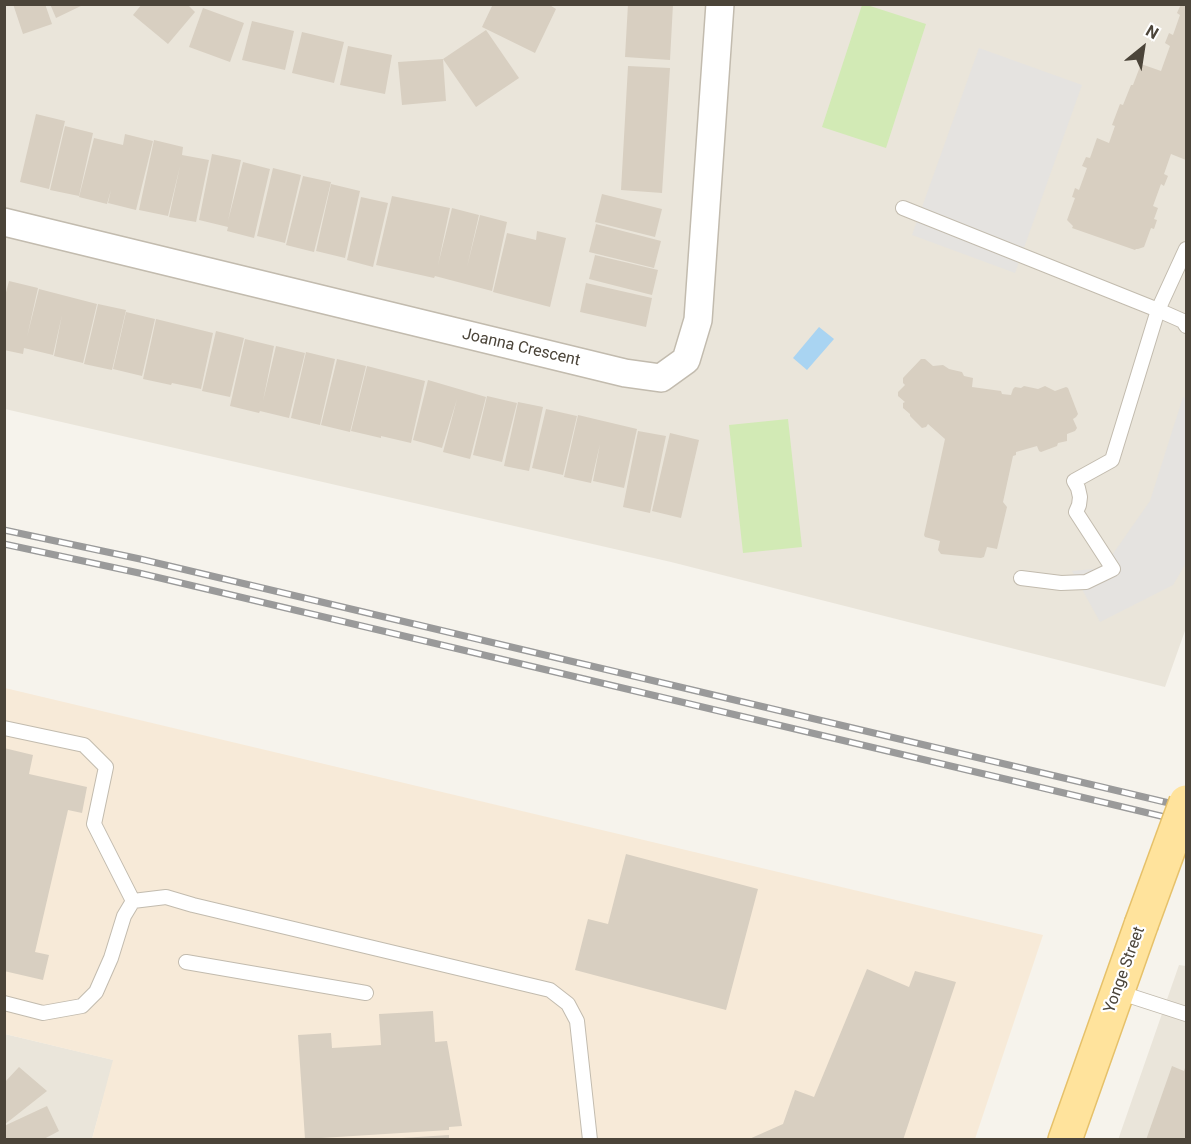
<!DOCTYPE html>
<html>
<head>
<meta charset="utf-8">
<style>
  body { margin:0 }
  #map { position:relative; width:1191px; height:1144px; overflow:hidden; background:#f6f3ec; font-family:Roboto,sans-serif }
  canvas { display:block }
  .frame { position:absolute; inset:0; border:6px solid #4b4439; pointer-events:none }
  .north { position:absolute; left:1113px; top:18px; width:60px; height:60px; -webkit-text-stroke:4px #fff; paint-order:stroke; rotate:30deg; font-size:16px; font-weight:700; line-height:24px; text-align:center; color:#4b4439 }
  .north::after { content:''; display:block; margin:auto; width:21px; height:27px; background:#4b4439; clip-path:polygon(50% 0,100% 100%,50% 72%,0 100%) }
</style>
</head>
<body>
<div id="map">
<canvas width="1191" height="1144"></canvas>
<div class="frame"></div>
<div class="north">N</div>
</div>
<script>
const ctx = document.querySelector('canvas').getContext('2d');
ctx.lineJoin = 'round';
function fill(path, color) { ctx.fillStyle = color; ctx.fill(path, 'evenodd'); }
const poly = rows => new Path2D(rows.map(r => 'M' + r).join(''));
function strokePath(path, color, width, dash) { ctx.strokeStyle = color; ctx.lineWidth = width; ctx.lineCap = dash ? 'butt' : 'round'; ctx.setLineDash(dash || []); ctx.stroke(path); }
function drawText(font, color, halo, rows, align = 'center') {
  ctx.font = font + ' Roboto,sans-serif'; ctx.lineWidth = 4.5; ctx.setLineDash([]); ctx.textBaseline = 'middle'; ctx.strokeStyle = halo; ctx.fillStyle = color; for (const [text, x, y, turn = 0] of rows) {
    ctx.save(); ctx.translate(x, y); ctx.rotate((+turn || 0) * Math.PI / 180); ctx.textAlign = isNaN(turn) ? turn : align; if (halo) ctx.strokeText(text, 0, 0); ctx.fillText(text, 0, 0); ctx.restore();
  }
}
const residential = poly([
  [5,5,1186,5,1186,628,1165,687,671,562,5,409],
  [1179,965,1186,966,1186,1139,1118,1140],
  [5,1034,114,1060,92,1139,5,1140]
]);
const commercial = poly([
  [5,688,1043,935,975,1139,92,1139,113,1060,5,1034]
]);
const green = poly([
  [862,5,867,5,926,24,886,148,822,127],
  [788,419,802,547,743,553,729,425]
]);
const parking = poly([
  [979,48,1082,85,1015,273,912,235],
  [1183,397,1186,398,1186,563,1173,585,1100,622,1072,571,1103,568,1150,501]
]);
const water = poly([
  [819,327,834,339,807,370,793,358]
]);
const building = poly([
  [13,4,45,4,52,24,23,34],
  [50,4,85,4,56,18],
  [142,4,187,4,195,12,168,44,133,15],
  [493,4,548,4,556,9,535,53,482,27],
  [628,4,673,4,670,60,625,57],
  [1181,4,1186,4,1186,160,1171,154,1164,174,1168,176,1164,186,1161,184,1153,206,1158,208,1154,219,1157,220,1154,229,1151,228,1144,247,1138,249,1136,249,1135,250,1072,228,1073,226,1067,220,1075,198,1072,197,1075,188,1079,190,1087,168,1082,166,1086,157,1090,158,1097,138,1109,143,1115,126,1112,125,1120,104,1123,105,1131,85,1133,85,1141,64,1161,71,1170,46,1165,43,1169,33,1173,35,1180,15,1177,13],
  [203,8,244,23,230,62,189,47],
  [252,21,294,31,285,70,242,60],
  [486,30,519,78,476,107,443,59],
  [302,32,344,42,334,83,292,73],
  [348,46,392,55,385,94,340,85],
  [443,59,446,101,402,105,398,62],
  [628,66,670,68,662,193,621,190],
  [36,114,65,121,49,189,20,182],
  [65,126,93,133,79,196,50,190],
  [125,134,153,141,136,210,108,203,111,190,107,204,79,197,94,138,123,145],
  [154,140,183,147,182,155,209,160,196,222,169,217,180,166,168,216,139,210],
  [212,154,241,160,228,221,243,162,270,169,254,238,227,231,228,227,199,220],
  [273,168,301,175,285,243,257,236],
  [303,176,331,182,314,252,286,245],
  [331,184,360,191,345,258,316,251],
  [602,194,662,209,655,237,595,222],
  [392,196,450,208,438,265,452,208,479,215,467,267,480,215,507,222,492,291,435,276,434,278,376,265],
  [361,197,388,203,373,267,347,260],
  [596,224,661,241,654,268,589,252],
  [537,231,566,238,550,307,493,292,507,233,536,240],
  [595,255,658,270,652,295,589,279],
  [9,281,38,288,27,337,39,289,97,304,83,363,54,356,62,315,53,355,24,348,23,354,4,350,4,300],
  [586,283,652,298,646,327,580,312],
  [98,304,126,310,112,370,84,364],
  [126,312,155,319,142,376,113,369],
  [156,319,213,333,201,389,172,383,171,385,143,379],
  [216,331,244,338,230,397,202,391],
  [245,339,274,346,263,401,276,346,305,353,289,418,260,411,259,413,230,406],
  [306,352,335,359,320,425,291,418],
  [337,359,366,366,350,432,321,425],
  [921,359,925,359,933,366,943,365,949,369,962,372,964,376,973,378,972,387,1001,391,1002,394,1011,395,1013,389,1015,387,1021,388,1024,386,1038,389,1045,386,1055,391,1066,387,1068,388,1078,414,1076,417,1073,419,1077,428,1075,431,1067,434,1067,441,1058,443,1057,446,1041,452,1039,451,1037,446,1016,452,1016,455,1013,456,1003,502,1007,507,997,549,987,547,984,557,981,558,941,554,938,550,940,541,925,537,924,535,945,439,928,424,926,427,922,428,910,416,910,414,903,408,903,403,905,402,898,396,898,392,905,385,903,383,903,378],
  [367,366,425,381,411,443,381,436,381,438,351,431],
  [428,380,486,397,470,459,443,452,457,399,442,448,413,440],
  [487,396,517,403,502,462,473,455],
  [518,402,543,407,529,471,504,466],
  [546,409,577,416,563,475,532,468],
  [578,415,637,429,624,488,593,481,600,444,591,483,564,477],
  [638,431,666,436,650,513,623,507],
  [670,433,699,440,681,518,652,511],
  [4,748,33,755,29,774,87,787,82,813,68,810,35,952,49,955,43,980,4,971],
  [626,854,758,889,726,1010,575,970,588,919,608,924],
  [867,969,909,987,915,971,956,982,903,1140,747,1140,783,1124,795,1090,814,1097],
  [433,1011,435,1042,447,1041,462,1126,449,1127,449,1130,305,1139,298,1035,331,1033,332,1048,381,1045,379,1014],
  [1186,1065,1186,1140,1146,1140,1172,1066,1184,1071],
  [19,1067,47,1091,4,1125,4,1083],
  [47,1106,59,1131,42,1140,4,1140,4,1126],
  [449,1135,449,1140,402,1140,402,1138]
]);
const service = poly([
  [903,208,1158,310,1183,321,1186,326],
  [1021,578,1061,583,1086,582,1113,569,1076,512,1079,505,1080,497,1078,488,1074,481,1112,460,1158,310,1186,249],
  [4,728,84,745,106,767,94,824,133,901],
  [186,962,366,993],
  [1118,992,1186,1014],
  [4,1003,43,1013,82,1006,96,992,111,958,124,916,133,901,166,897,193,905,550,990,568,1004,577,1021,590,1140]
]);
const minor = poly([
  [4,222,625,373,661,378,686,360,698,320,720,4]
]);
const primary = poly([
  [1065,1140,1141,925]
]);
const rail = poly([
  [4,530,140,559,1186,807],
  [4,544,139,573,1186,822]
]);
const primaryBridge = poly([
  [1141,925,1186,802]
]);
const streetNames = [
  ["Joanna Crescent",521,348,13],
  ["Yonge Street",1125,970,-70]
];
fill(residential, '#eae5da');
fill(commercial, '#f7ead8');
fill(green, '#d2eab5');
fill(parking, '#e5e3e0');
fill(water, '#a9d4f2');
fill(building, '#d8cfc1');
strokePath(service, '#c2bbae', 16);
strokePath(minor, '#c2bbae', 30);
strokePath(primary, '#e6c16a', 36);
strokePath(service, '#fff', 14);
strokePath(minor, '#fff', 27);
strokePath(primary, '#ffe39c', 33);
strokePath(rail, '#9a9a9a', 7);
strokePath(rail, '#fff', 4.5, [14]);
strokePath(primaryBridge, '#e6c16a', 36, []);
strokePath(primaryBridge, '#ffe39c', 33);
drawText('16px', '#4b4439', '#fff', streetNames);
</script>
</body>
</html>
